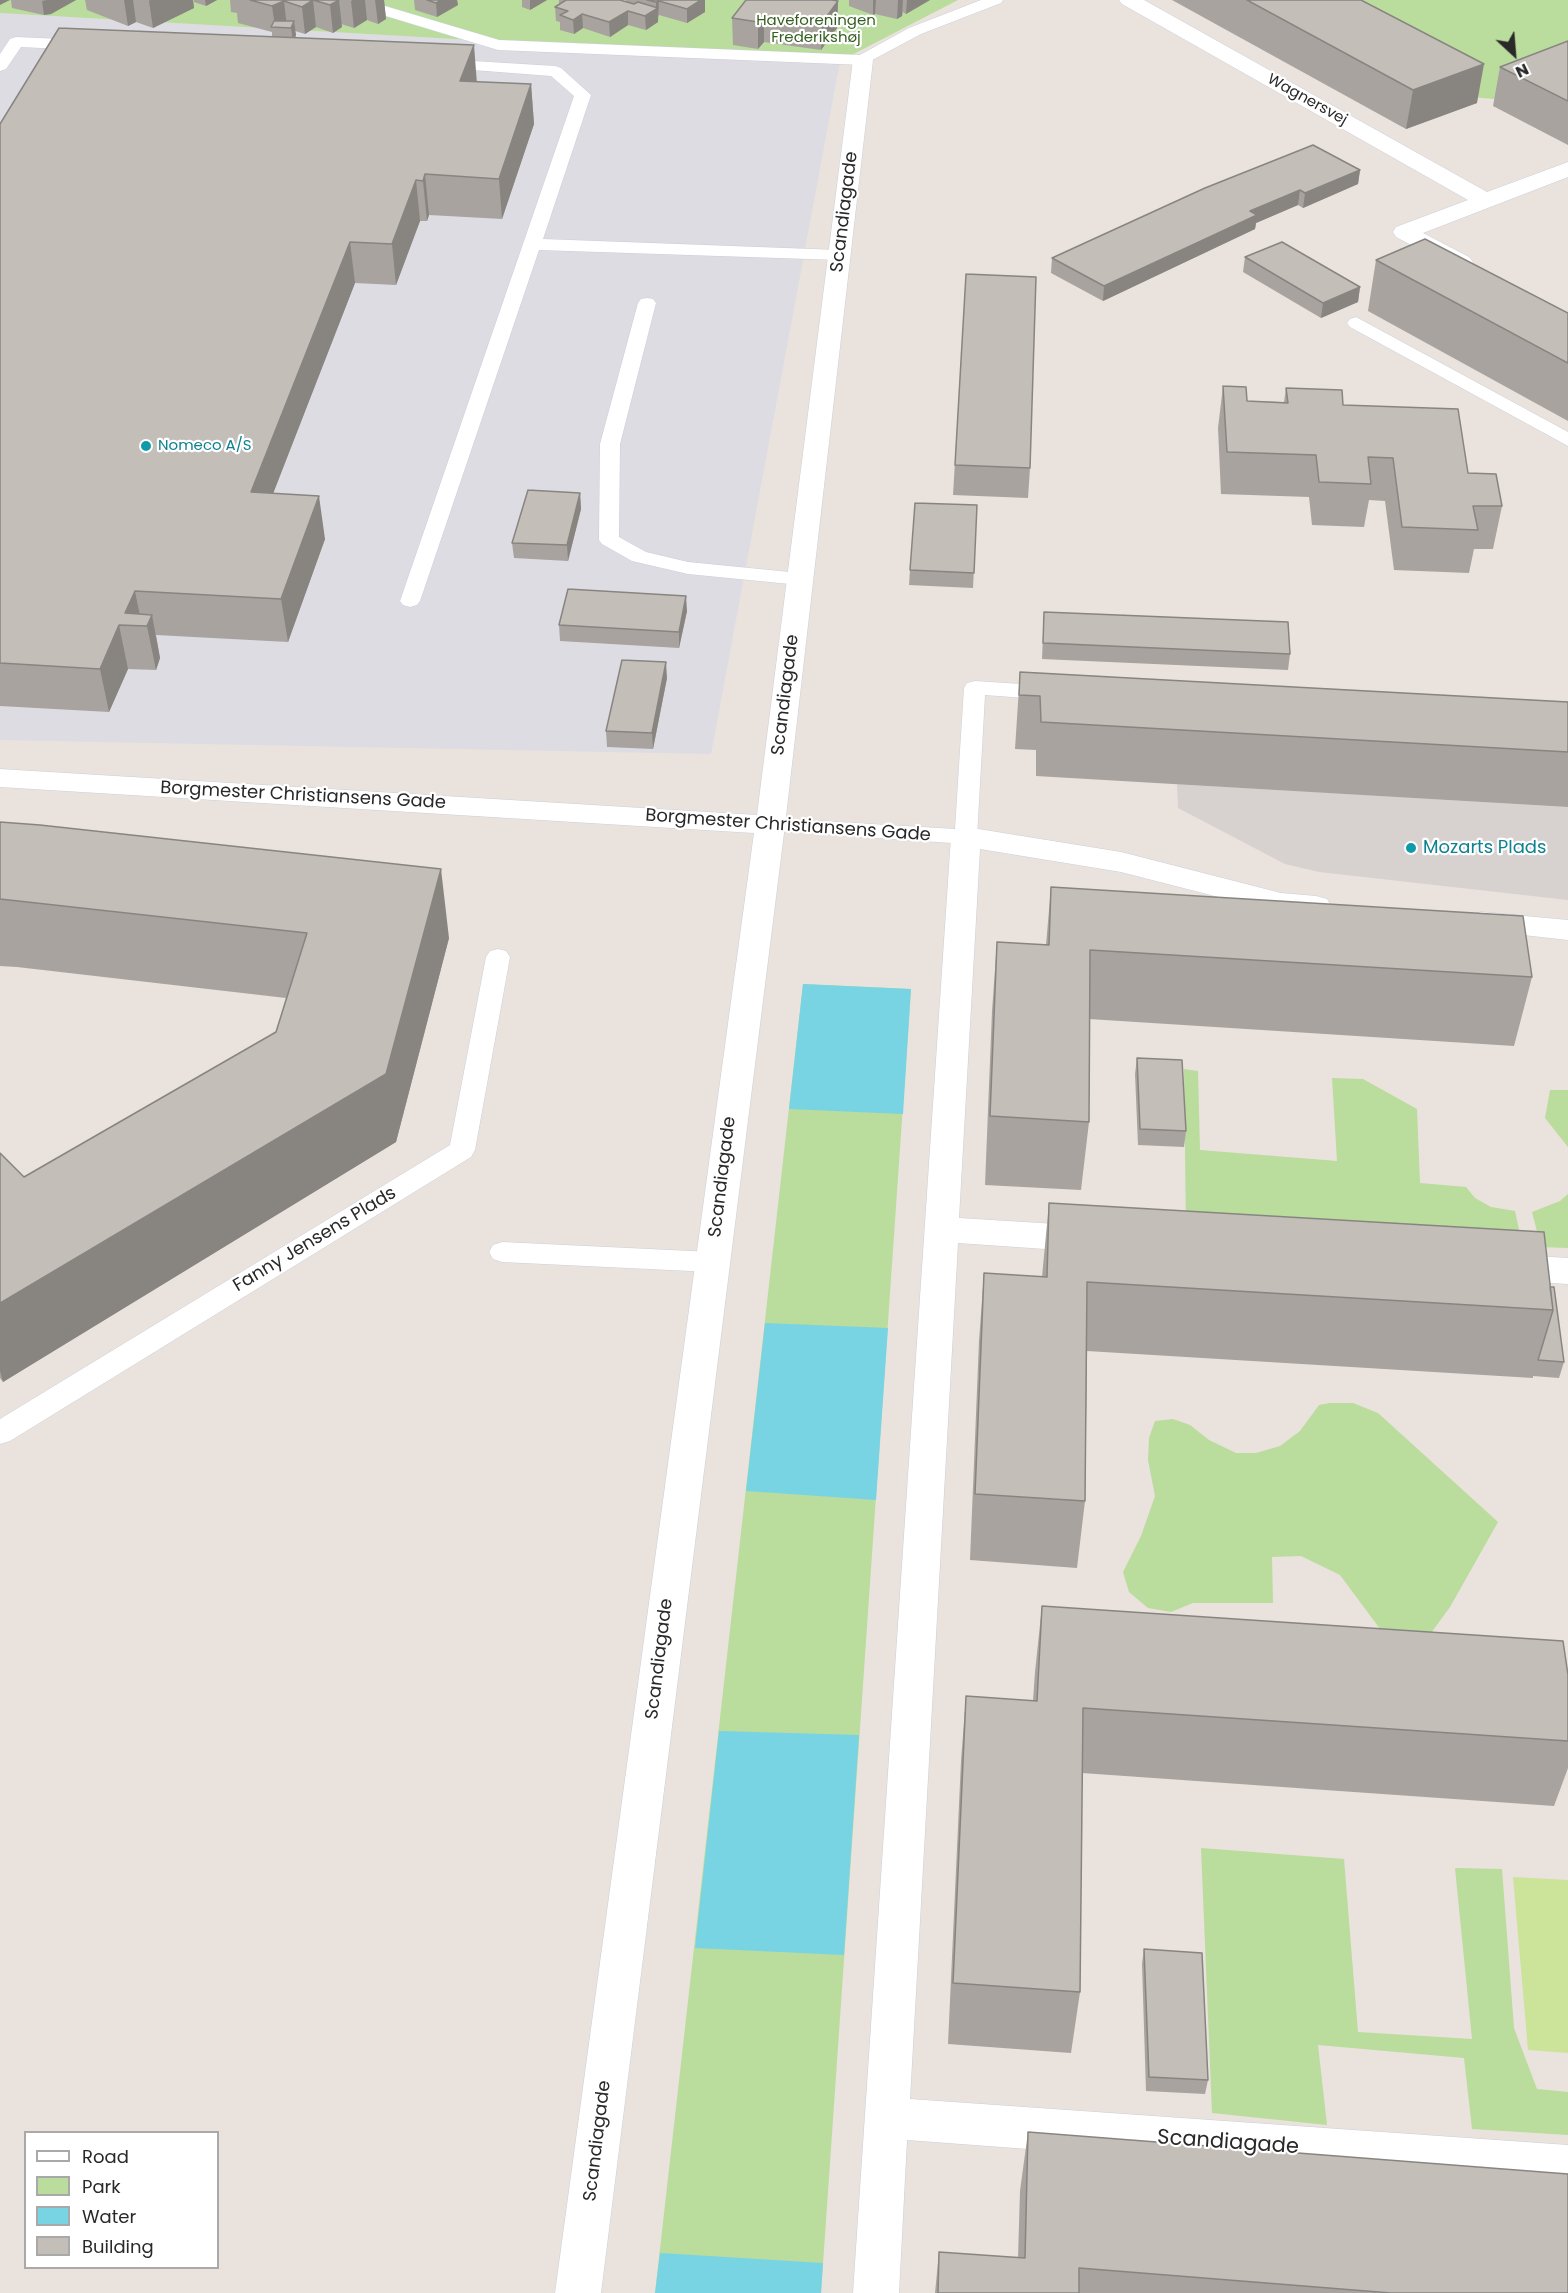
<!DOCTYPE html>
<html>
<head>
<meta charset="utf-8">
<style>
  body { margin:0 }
  #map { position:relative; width:1568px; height:2293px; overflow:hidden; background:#eae2dc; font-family:Poppins,sans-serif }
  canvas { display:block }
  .legend { position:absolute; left:24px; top:2131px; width:195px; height:138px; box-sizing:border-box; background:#fff; border:2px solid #a9a9a9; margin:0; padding:8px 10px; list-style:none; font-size:18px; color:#292929 }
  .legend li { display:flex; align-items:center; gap:12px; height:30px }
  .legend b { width:30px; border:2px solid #a9a9a9 }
  .north { position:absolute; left:1484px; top:24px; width:60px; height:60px; -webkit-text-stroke:4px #fff; paint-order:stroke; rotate:154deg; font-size:16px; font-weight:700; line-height:24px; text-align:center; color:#292929 }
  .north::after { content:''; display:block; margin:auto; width:21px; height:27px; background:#292929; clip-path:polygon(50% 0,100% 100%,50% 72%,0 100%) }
</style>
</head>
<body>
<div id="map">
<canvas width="1568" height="2293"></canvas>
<ul class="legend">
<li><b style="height:8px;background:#fff"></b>Road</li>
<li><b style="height:16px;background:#badc9d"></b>Park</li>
<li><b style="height:16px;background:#78d4e3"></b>Water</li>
<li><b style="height:16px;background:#c3beb8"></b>Building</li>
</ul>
<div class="north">N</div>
</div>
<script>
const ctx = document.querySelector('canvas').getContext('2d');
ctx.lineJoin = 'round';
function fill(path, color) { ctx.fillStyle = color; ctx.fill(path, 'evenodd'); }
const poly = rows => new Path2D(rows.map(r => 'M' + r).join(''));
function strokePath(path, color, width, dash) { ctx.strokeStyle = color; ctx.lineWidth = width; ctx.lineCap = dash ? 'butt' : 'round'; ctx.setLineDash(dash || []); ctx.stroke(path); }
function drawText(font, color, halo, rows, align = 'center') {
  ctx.font = font + ' Poppins,sans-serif'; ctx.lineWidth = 4.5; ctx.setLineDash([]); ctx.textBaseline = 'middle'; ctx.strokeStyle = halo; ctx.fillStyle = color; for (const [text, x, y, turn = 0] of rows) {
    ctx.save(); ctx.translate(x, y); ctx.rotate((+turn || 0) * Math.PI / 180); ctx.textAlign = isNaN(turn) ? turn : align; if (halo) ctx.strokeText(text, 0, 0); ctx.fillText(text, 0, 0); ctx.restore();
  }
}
const industrial = poly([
  [0,13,840,61,711,754,0,740]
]);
const green = poly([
  [0,0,958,0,840,61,0,13],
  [1293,0,1568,0,1568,72,1494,99,1471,97],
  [803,984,911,989,821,2293,655,2293],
  [1184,1069,1198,1071,1200,1150,1337,1161,1332,1078,1363,1079,1417,1109,1420,1183,1466,1187,1475,1198,1491,1207,1515,1211,1523,1248,1186,1226],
  [1550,1090,1568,1090,1568,1147,1545,1118],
  [1568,1194,1568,1248,1541,1247,1532,1212,1560,1201],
  [1330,1403,1353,1403,1378,1413,1498,1522,1450,1607,1423,1644,1389,1641,1340,1575,1301,1556,1272,1557,1273,1603,1193,1603,1171,1612,1148,1608,1129,1592,1123,1572,1141,1536,1155,1496,1148,1460,1149,1438,1155,1421,1173,1419,1190,1425,1209,1440,1236,1453,1256,1453,1280,1446,1300,1431,1319,1405],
  [1201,1848,1344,1859,1358,2032,1472,2039,1455,1868,1502,1869,1514,2028,1537,2089,1568,2092,1568,2135,1472,2129,1464,2058,1318,2045,1327,2125,1212,2113]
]);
const pitch = poly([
  [1513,1877,1568,1880,1568,2053,1528,2050]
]);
const plaza = poly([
  [1177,784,1568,807,1568,900,1319,872,1285,864,1178,808]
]);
const water = poly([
  [803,984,911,989,903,1114,789,1109],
  [765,1323,888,1328,876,1500,746,1491],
  [719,1731,859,1735,844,1955,695,1948],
  [660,2253,823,2263,821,2293,655,2293]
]);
const lane = poly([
  [341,0,365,0,499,40,860,55,909,28,981,0,1003,0,1001,3,921,34,863,65,498,50,343,3,341,0],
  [16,37,83,40,91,45,83,50,21,47,6,69,0,71,0,54,10,39,16,37],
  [440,59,555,66,561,68,591,95,543,239,839,250,845,251,848,255,845,259,839,260,539,250,420,601,417,605,410,607,403,605,400,601,574,96,551,76,434,67,432,64,440,59],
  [647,298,653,299,656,303,620,444,619,537,646,552,688,562,800,573,807,575,810,579,807,583,800,585,688,574,632,561,602,544,599,540,600,444,638,303,641,299,647,298],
  [1356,317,1568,432,1568,446,1350,327,1347,323,1350,319,1356,317],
  [975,681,1052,686,1060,688,1063,693,1060,698,1052,700,985,695,977,837,974,842,966,844,762,830,759,825,762,820,770,818,955,829,964,688,967,683,975,681],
  [498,949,506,951,510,957,475,1150,471,1157,10,1441,0,1444,0,1419,450,1145,486,957,490,951,498,949],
  [502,1242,712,1252,721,1255,725,1262,721,1269,712,1272,502,1262,493,1259,489,1252,493,1245,502,1242]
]);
const street = poly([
  [1119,0,1144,0,1487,192,1568,162,1568,177,1423,233,1469,257,1473,262,1469,267,1461,269,1453,267,1396,237,1393,232,1396,227,1468,200,1122,4,1119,0],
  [863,54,870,56,873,60,785,825,601,2293,555,2293,754,833,0,787,0,769,757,815,853,60,856,56,863,54],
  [966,827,1121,852,1281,893,1316,896,1327,899,1331,906,1327,913,1316,916,1281,913,1121,872,980,849,959,1218,1089,1226,1101,1230,1106,1239,1101,1248,1089,1252,958,1243,910,2099,1568,2145,1568,2189,907,2140,899,2293,853,2293,951,837,956,830,966,827],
  [1481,912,1568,920,1568,940,1470,929,1466,922,1470,915,1481,912],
  [1503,1254,1568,1258,1568,1284,1503,1280,1491,1276,1486,1267,1491,1258,1503,1254]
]);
const wall = poly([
  [11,0,76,0,51,14,44,15,12,8],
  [85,0,193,0,194,8,153,28,136,22,128,26,87,10],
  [194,0,217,0,206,6,194,2],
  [230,0,384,0,386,19,378,24,367,20,354,28,341,24,342,27,333,33,316,27,305,34,295,31,296,35,295,38,476,82,531,84,534,124,502,219,429,215,427,221,420,221,396,285,355,283,273,493,325,539,288,642,156,635,160,658,156,670,128,669,109,712,0,706,0,124,272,37,272,32,238,23,237,13,231,12],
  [414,0,457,0,458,5,437,17,415,10],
  [522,0,547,0,530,10,522,7],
  [559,0,620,0,626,2,626,0,705,0,705,12,687,23,659,15,658,16,658,22,646,30,628,25,610,37,583,28,574,34,560,30,560,22,556,21,555,7,559,4],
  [849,0,930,0,906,14,903,12,902,16,897,19,875,14,873,15,849,6],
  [1172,0,1361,0,1477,103,1406,129],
  [838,1,837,28,821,50,764,42,758,49,733,45,732,18],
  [1568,41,1568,145,1493,106,1500,67],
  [1360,170,1358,184,1303,208,1298,205,1256,223,1255,229,1103,301,1051,273,1052,258],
  [1245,257,1360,287,1358,302,1321,318,1243,272],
  [1376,260,1568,313,1568,421,1368,311],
  [966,274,1030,468,1028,498,953,495],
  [1223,386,1247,401,1284,402,1286,388,1343,405,1468,473,1502,506,1493,549,1474,549,1469,573,1394,570,1385,501,1369,500,1364,527,1312,525,1309,497,1221,494,1218,428],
  [580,493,581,509,568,561,514,558,512,543],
  [977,505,973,588,909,585,910,570],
  [687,611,679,648,560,641,559,625],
  [1044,612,1290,654,1288,670,1042,659],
  [1020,672,1568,702,1568,807,1036,776,1036,750,1015,749],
  [667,678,653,749,607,747,606,731],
  [0,822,449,938,396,1142,3,1382,0,1378,0,1153,24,1177,276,1032,286,998,17,967,0,966],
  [1051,887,1532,977,1514,1046,1089,1019,1089,1122,1081,1190,985,1185,992,1011,997,942,1046,945],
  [1137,1058,1186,1131,1184,1147,1138,1145,1135,1074],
  [1049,1203,1550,1287,1564,1362,1559,1378,1533,1376,1533,1378,1087,1351,1085,1501,1077,1568,970,1560,979,1341,984,1273,1042,1277],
  [1042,1606,1568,1741,1568,1768,1554,1806,1082,1773,1080,1992,1071,2053,948,2044,961,1761,966,1696,1033,1701,1035,1672],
  [1144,1949,1208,2080,1205,2094,1146,2091,1142,1964],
  [1028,2132,1568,2293,935,2293,939,2252,1018,2258,1020,2191]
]);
const shadedWall = poly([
  [0,0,10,0,0,5],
  [47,0,76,0,51,14,44,15,42,1],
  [124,0,133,0,136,22,128,26],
  [150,0,193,0,194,8,153,28,149,1],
  [205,0,217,0,206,6],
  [313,0,316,27,305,34,302,7],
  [339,0,342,27,333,33,330,5],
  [353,0,365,0,367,20,354,28,351,1],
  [375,0,384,0,386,19,378,24],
  [441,0,457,0,458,5,437,17,436,3],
  [530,0,547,0,530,10],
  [701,0,705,0,705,12,687,23,687,9],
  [873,0,876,0,875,14,873,15],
  [898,0,903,0,902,16,897,19],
  [907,0,930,0,906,14],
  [284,1,287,28,275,27,272,6],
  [659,1,658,22,646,30,645,16,656,9,656,2],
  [838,1,837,28,821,50,822,23],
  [628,11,628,25,610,37,609,22],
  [582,14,583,28,574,34,573,20],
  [764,15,764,42,758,49,758,22],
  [294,21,296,35,293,42,291,28],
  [474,45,477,84,460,81],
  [1484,64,1477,103,1406,129,1413,90],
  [531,84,534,124,502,219,499,179],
  [1360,170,1358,184,1303,208,1305,193],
  [425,174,429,215,427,221,423,181],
  [416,180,420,221,396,285,392,244],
  [1300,190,1298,205,1256,223,1255,229,1103,301,1104,286,1250,211],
  [350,242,355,283,257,535,251,492],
  [1360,287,1358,302,1321,318,1323,303],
  [580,493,581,509,568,561,567,545],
  [319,496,325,539,288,642,281,599],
  [135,591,142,626,125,613],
  [686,596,687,611,679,648,679,632],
  [152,615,160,658,156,670,147,626],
  [119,625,128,669,109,712,100,669],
  [666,662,667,678,653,749,652,733],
  [441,869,449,938,396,1142,3,1382,0,1371,0,1303]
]);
const building = poly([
  [250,0,339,0,330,5,313,0,302,7,284,1,272,6,250,0],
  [427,0,441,0,436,3,427,0],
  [566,0,620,0,634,4,638,2,658,8,645,16,628,11,609,22,582,14,573,20,560,15,568,11,555,7,566,0],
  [647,0,701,0,687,9,659,1,656,2,647,0],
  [746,0,832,0,838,1,822,23,764,15,758,22,732,18,746,0],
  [1247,0,1361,0,1484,64,1413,90,1247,0],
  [274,21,294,21,291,28,271,27,274,21],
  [59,28,474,45,460,81,531,84,499,179,425,174,423,181,416,180,392,244,350,242,251,492,319,496,281,599,135,591,125,613,152,615,147,626,119,625,100,669,0,663,0,124,59,28],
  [1568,41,1568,101,1500,67,1568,41],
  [1313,145,1360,170,1305,193,1300,190,1250,211,1257,215,1104,286,1052,258,1205,188,1313,145],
  [1425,239,1568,313,1568,363,1376,260,1425,239],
  [1282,242,1360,287,1323,303,1245,257,1282,242],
  [966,274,1036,277,1030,468,955,465,966,274],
  [1223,386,1246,387,1247,401,1288,403,1286,388,1342,390,1343,405,1458,409,1468,473,1496,474,1502,506,1473,506,1478,530,1402,527,1393,458,1368,457,1371,484,1319,482,1316,455,1227,452,1223,386],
  [528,490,580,493,567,545,512,543,528,490],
  [915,503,977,505,974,573,910,570,915,503],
  [568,589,686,596,679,632,559,625,568,589],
  [1044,612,1288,622,1290,654,1043,643,1044,612],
  [622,660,666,662,652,733,606,731,622,660],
  [1020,672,1568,702,1568,752,1041,722,1040,696,1019,695,1020,672],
  [0,822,40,825,441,869,386,1074,0,1303,0,1153,24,1177,276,1032,307,933,0,899,0,822],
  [1051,887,1523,916,1532,977,1090,950,1089,1122,990,1116,997,942,1049,945,1051,887],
  [1137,1058,1182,1060,1186,1131,1140,1129,1137,1058],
  [1049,1203,1544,1232,1553,1310,1087,1282,1085,1501,975,1494,984,1273,1047,1277,1049,1203],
  [1550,1287,1554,1287,1564,1362,1538,1360,1553,1310,1550,1287],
  [1042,1606,1563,1641,1568,1675,1568,1741,1083,1708,1080,1992,953,1983,966,1696,1037,1701,1042,1606],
  [1144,1949,1202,1953,1208,2080,1149,2077,1144,1949],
  [1028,2132,1568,2174,1568,2293,1391,2293,1079,2268,1079,2293,938,2293,939,2252,1025,2258,1028,2132]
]);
const markers = [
  [146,446,6,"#0f9aa8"],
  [1411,848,6,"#0f9aa8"]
];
const farParknames = [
  ["Haveforeningen",816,21],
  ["Frederikshøj",816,38]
];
const farStreetnames = [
  ["Wagnersvej",1307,100,29]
];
const farCulturenames = [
  ["Nomeco A/S",158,446]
];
const streetNames = [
  ["Scandiagade",845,212,-83],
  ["Scandiagade",786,695,-83],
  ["Borgmester Christiansens Gade",303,796,3],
  ["Borgmester Christiansens Gade",788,826,4],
  ["Scandiagade",723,1177,-83],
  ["Fanny Jensens Plads",315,1240,-31],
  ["Scandiagade",660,1659,-83],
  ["Scandiagade",598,2141,-83]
];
const cultureNames = [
  ["Mozarts Plads",1423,848]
];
const nearStreetnames = [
  ["Scandiagade",1228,2143,4]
];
fill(industrial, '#dddce3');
fill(green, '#badc9d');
fill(pitch, '#cce39a');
fill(plaza, '#d7d2cf');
fill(water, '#78d4e3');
strokePath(lane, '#cbcfda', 1);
strokePath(street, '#cbcfda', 1);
fill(lane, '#fff');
fill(street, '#fff');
fill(wall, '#a8a39e');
fill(shadedWall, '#888581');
fill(building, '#c3beb8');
strokePath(building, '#888581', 1.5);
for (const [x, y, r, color] of markers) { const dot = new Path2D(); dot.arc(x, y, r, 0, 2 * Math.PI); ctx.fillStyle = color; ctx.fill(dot); strokePath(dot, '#fff', 2); }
drawText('15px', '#355f20', '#fff', farParknames);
drawText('15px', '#292929', '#fff', farStreetnames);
drawText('15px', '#0d838f', '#fff', farCulturenames, 'left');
drawText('18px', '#292929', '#fff', streetNames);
drawText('18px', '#0d838f', '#fff', cultureNames, 'left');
drawText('21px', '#292929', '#fff', nearStreetnames);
</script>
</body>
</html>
